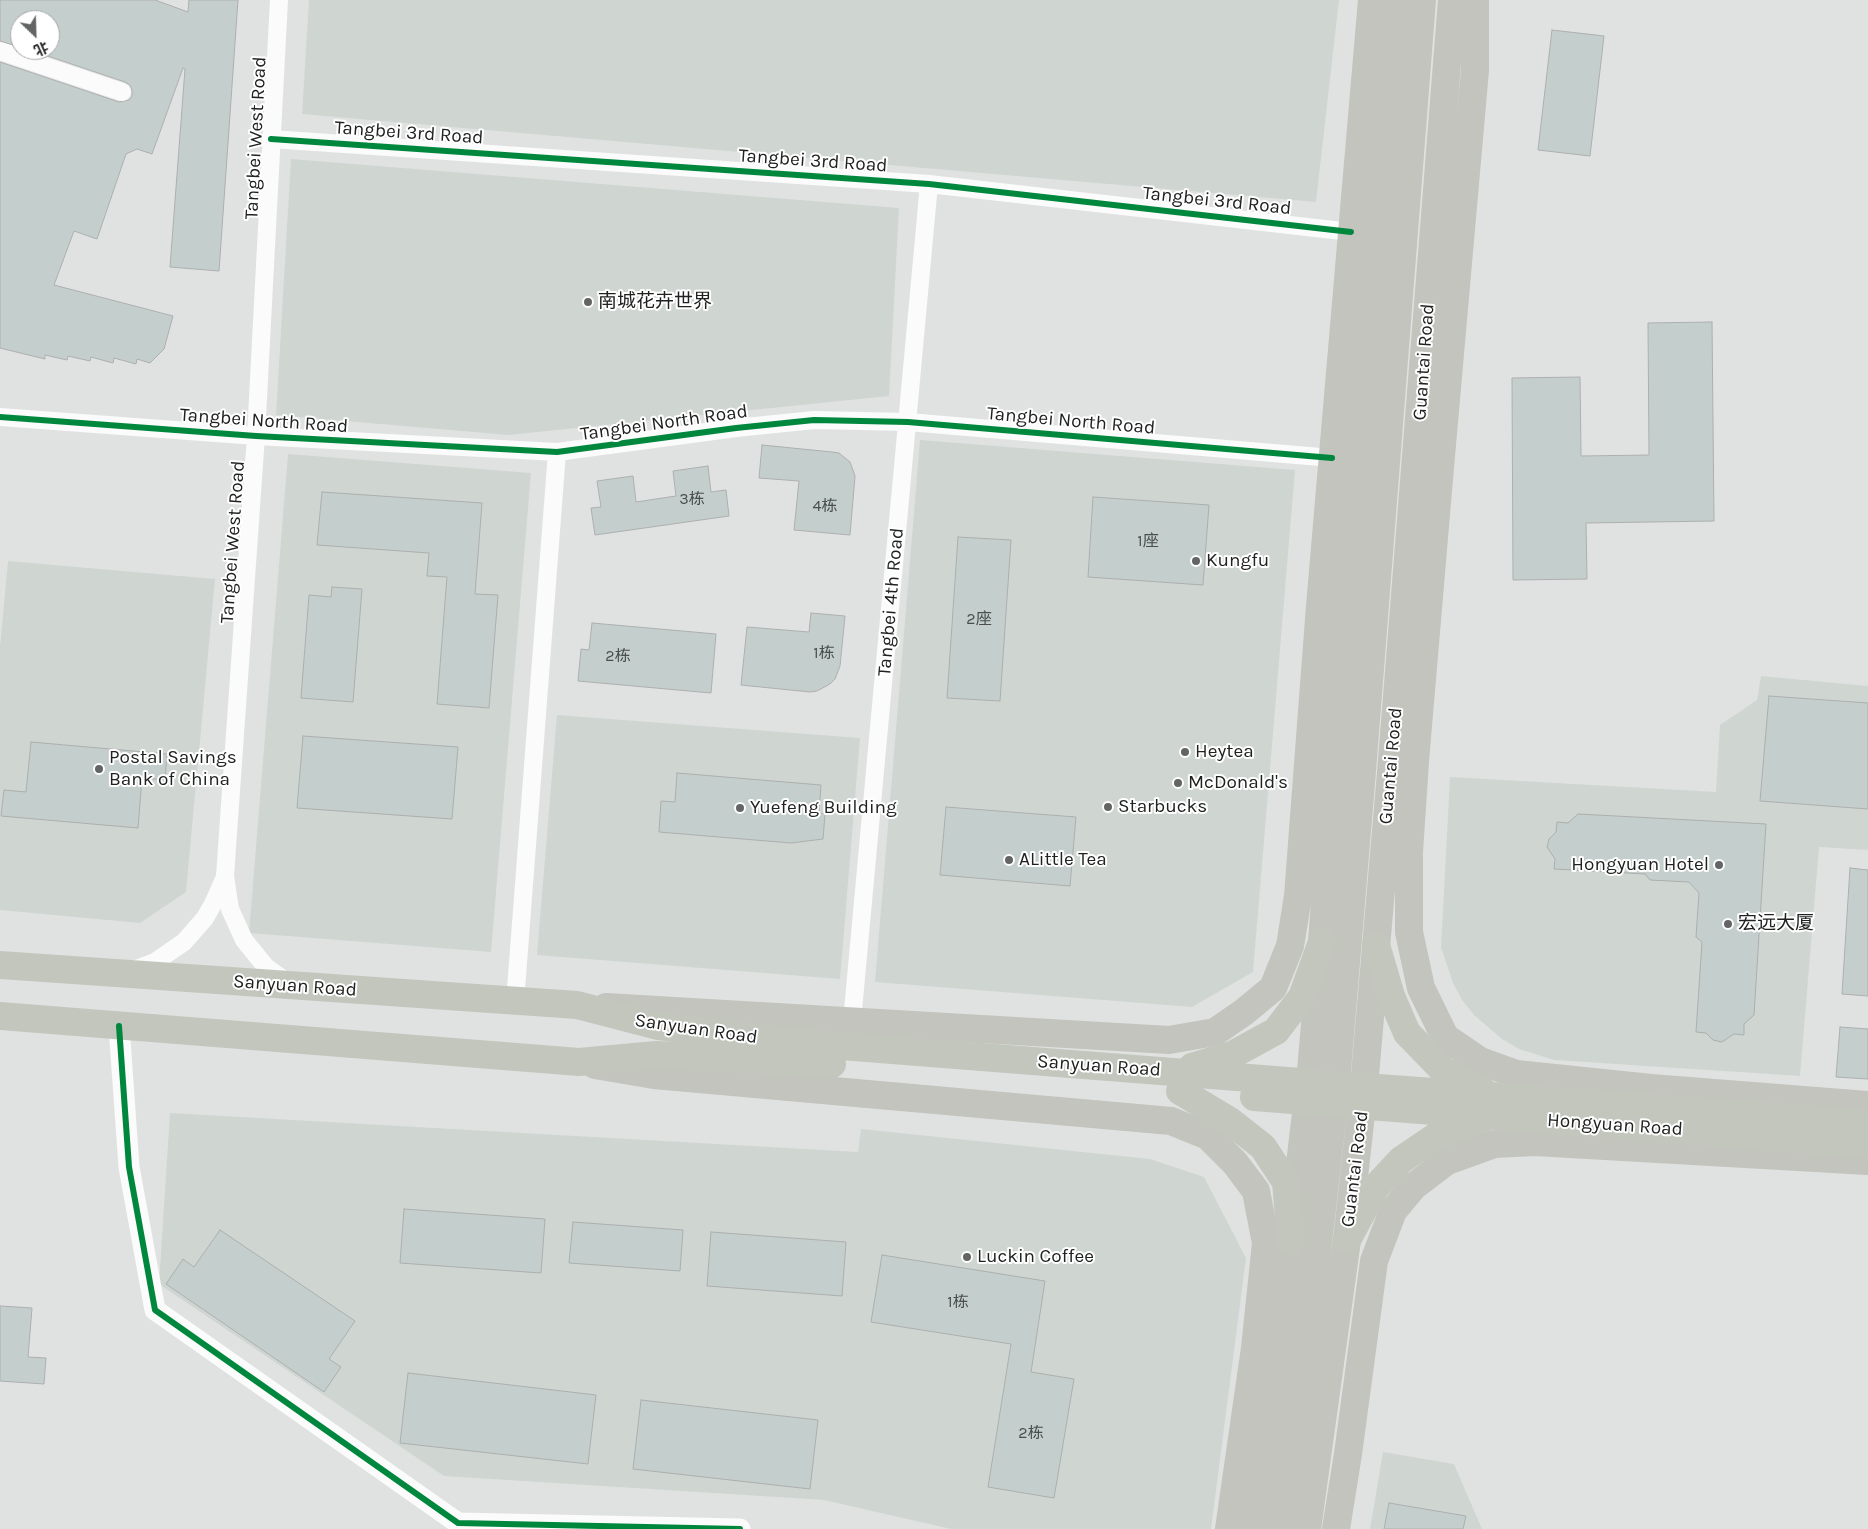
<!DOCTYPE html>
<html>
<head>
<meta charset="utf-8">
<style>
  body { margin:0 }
  #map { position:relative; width:1868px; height:1529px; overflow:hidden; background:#e0e2e1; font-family:Karla,"Noto Sans SC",sans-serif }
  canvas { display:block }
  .north { position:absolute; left:10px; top:10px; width:50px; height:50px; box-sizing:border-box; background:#fff; border:1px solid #a6a7a6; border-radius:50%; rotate:156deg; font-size:14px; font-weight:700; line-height:20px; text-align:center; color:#202220 }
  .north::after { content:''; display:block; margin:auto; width:18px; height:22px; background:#636564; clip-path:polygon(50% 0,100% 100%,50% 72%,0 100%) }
</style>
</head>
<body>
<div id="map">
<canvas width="1868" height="1529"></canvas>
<div class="north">北</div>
</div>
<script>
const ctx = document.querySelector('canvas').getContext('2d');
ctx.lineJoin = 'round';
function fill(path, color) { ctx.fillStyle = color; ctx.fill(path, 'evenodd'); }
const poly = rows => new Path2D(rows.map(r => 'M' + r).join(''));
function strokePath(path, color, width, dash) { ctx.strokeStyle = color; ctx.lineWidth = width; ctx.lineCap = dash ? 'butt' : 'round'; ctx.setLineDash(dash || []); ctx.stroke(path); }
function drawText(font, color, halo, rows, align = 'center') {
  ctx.font = font + ' Karla,"Noto Sans SC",sans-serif'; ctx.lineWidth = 4; ctx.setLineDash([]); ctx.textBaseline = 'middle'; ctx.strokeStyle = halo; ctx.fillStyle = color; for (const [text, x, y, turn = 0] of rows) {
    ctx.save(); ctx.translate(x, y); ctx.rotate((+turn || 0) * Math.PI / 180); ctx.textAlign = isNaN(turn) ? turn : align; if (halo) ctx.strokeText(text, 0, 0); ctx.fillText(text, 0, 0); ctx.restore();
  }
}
const built = poly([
  [309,0,1339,0,1316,202,302,114],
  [291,159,899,208,889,396,508,435,276,415],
  [920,440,1295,470,1253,972,1192,1007,875,982],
  [288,454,531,473,491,952,249,933],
  [8,561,215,579,186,892,140,923,0,910,0,647],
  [1761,676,1868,686,1868,850,1819,847,1800,1076,1554,1060,1519,1049,1502,1039,1474,1015,1462,1000,1453,983,1441,947,1450,777,1716,792,1720,725,1757,700],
  [557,715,860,738,840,979,537,955],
  [170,1113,858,1152,861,1129,1150,1159,1204,1177,1246,1258,1211,1529,951,1529,824,1500,444,1476,159,1284],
  [1383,1452,1454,1464,1482,1529,1370,1529]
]);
const building = poly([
  [0,0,155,0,188,12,189,0,238,0,219,271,170,267,185,69,183,68,152,154,137,149,126,154,97,239,74,231,54,285,173,316,164,349,150,363,137,359,136,364,114,358,113,363,91,357,90,361,68,356,67,360,45,355,45,359,0,348,0,62,119,102,129,100,132,96,132,90,130,85,125,82,30,50,50,50,50,20,20,20,20,47,0,41,0,0],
  [1552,30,1604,36,1590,156,1538,150,1552,30],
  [1712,322,1714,521,1586,523,1587,579,1513,580,1512,378,1580,377,1581,456,1649,455,1648,323,1712,322],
  [762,445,832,452,839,453,850,462,855,476,850,535,794,530,799,481,759,478,762,445],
  [708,466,711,492,726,490,729,516,595,535,591,508,601,507,597,481,633,476,636,502,676,496,673,471,708,466],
  [322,492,482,503,475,594,498,595,489,708,437,704,447,577,427,576,429,553,317,545,322,492],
  [1093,497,1209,505,1203,585,1088,577,1093,497],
  [958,537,1011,540,1000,701,947,698,958,537],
  [332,587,362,589,353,702,301,698,309,595,331,597,332,587],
  [811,613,845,616,840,666,835,679,830,684,817,691,810,692,741,685,747,627,809,632,811,613],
  [592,623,716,634,711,693,578,681,581,649,589,650,592,623],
  [1769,696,1868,703,1868,809,1760,801,1769,696],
  [303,736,458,747,452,819,297,808,303,736],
  [31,742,167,754,165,780,142,778,138,828,1,816,4,790,26,792,31,742],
  [677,773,821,785,819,813,825,814,823,839,791,843,659,832,661,801,675,802,677,773],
  [946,807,1076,817,1070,886,940,875,946,807],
  [1578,814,1766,824,1754,1015,1744,1024,1744,1035,1734,1034,1722,1042,1713,1040,1706,1033,1696,1032,1702,942,1696,937,1699,893,1689,882,1650,880,1645,874,1554,869,1555,859,1547,847,1549,839,1556,832,1557,822,1568,823,1578,814],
  [1850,868,1868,870,1868,996,1842,994,1850,868],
  [1840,1027,1868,1029,1868,1079,1836,1077,1840,1027],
  [404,1209,545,1219,541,1273,400,1263,404,1209],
  [573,1222,683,1230,680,1271,569,1263,573,1222],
  [220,1230,355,1321,329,1359,341,1367,324,1392,166,1284,183,1259,194,1267,220,1230],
  [711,1232,846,1242,842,1296,707,1286,711,1232],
  [882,1255,1045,1281,1031,1372,1074,1379,1054,1498,988,1487,1011,1344,871,1322,882,1255],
  [0,1306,32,1308,28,1357,46,1358,44,1384,0,1381,0,1306],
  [408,1373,596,1395,588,1464,400,1443,408,1373],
  [641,1400,818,1420,810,1489,633,1469,641,1400],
  [1389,1503,1466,1516,1463,1529,1384,1529,1389,1503]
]);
const minor = poly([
  [279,0,256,436,225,876,230,909,244,940,266,967,290,984],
  [0,51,122,92],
  [271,139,929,184,1351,232],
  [0,417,256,436,557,452,736,428,814,420,908,422,1332,458],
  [134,970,155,962,184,942,205,918,213,904,224,879],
  [515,1002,557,452],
  [852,1021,929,184]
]);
const tertiary = poly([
  [119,1026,129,1167,155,1310,458,1523,740,1529]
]);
const primary = poly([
  [1475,0,1475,70,1440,467,1415,761,1409,852,1409,932,1421,988,1445,1037,1480,1061,1516,1074,1651,1088,1868,1105],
  [606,1007,1169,1040,1215,1032,1244,1012,1273,988,1290,946,1298,896,1320,606,1372,0],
  [595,1065,654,1075,1171,1121,1208,1136,1235,1163,1256,1191,1266,1243,1255,1348,1229,1529],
  [1253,1529,1278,1350,1311,1071,1322,942,1394,0],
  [1280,1529,1305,1358,1335,1094,1362,771,1422,0],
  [1307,1529,1347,1240,1364,1087,1391,773,1452,0],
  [1336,1529,1348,1454,1374,1261,1393,1211,1413,1187,1447,1161,1494,1144,1535,1142,1868,1161]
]);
const trunk = poly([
  [1376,945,1391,996,1407,1033,1443,1070,1484,1092],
  [0,965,577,1005,658,1026,816,1044,1364,1087,1868,1123],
  [0,1016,579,1062,656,1055,832,1064],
  [1192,1067,1232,1055,1276,1031,1302,997,1322,942],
  [1180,1091,1230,1121,1263,1147,1286,1182,1291,1241],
  [1254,1097,1868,1145],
  [1347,1240,1375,1188,1401,1160,1435,1137,1484,1118]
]);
const cycleway = poly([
  [271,139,929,184,1351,232],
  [0,417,256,436,557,452,736,428,814,420,908,422,1332,458],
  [119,1026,129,1167,155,1310,458,1523,740,1529]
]);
const markers = [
  [588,302,5,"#636564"],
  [1196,561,5,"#636564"],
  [1185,752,5,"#636564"],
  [99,769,5,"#636564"],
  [1178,783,5,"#636564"],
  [1108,807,5,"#636564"],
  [740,808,5,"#636564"],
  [1009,860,5,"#636564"],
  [1719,865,5,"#636564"],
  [1728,924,5,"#636564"],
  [967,1257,5,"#636564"]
];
const numberNames = [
  ["3栋",692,499],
  ["4栋",825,506],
  ["1座",1148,541],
  ["2座",979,619],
  ["1栋",824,653],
  ["2栋",618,656],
  ["1栋",958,1302],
  ["2栋",1031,1433]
];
const streetNames = [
  ["Tangbei 3rd Road",409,133,4],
  ["Tangbei West Road",256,138,-87],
  ["Tangbei 3rd Road",813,161,4],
  ["Tangbei 3rd Road",1217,201,6],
  ["Guantai Road",1424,362,-86],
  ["Tangbei North Road",264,421,4],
  ["Tangbei North Road",1071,421,5],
  ["Tangbei North Road",664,423,-8],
  ["Tangbei West Road",233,542,-86],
  ["Tangbei 4th Road",891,602,-85],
  ["Guantai Road",1391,766,-85],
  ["Sanyuan Road",295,986,4],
  ["Sanyuan Road",696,1029,8],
  ["Sanyuan Road",1099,1066,4],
  ["Hongyuan Road",1615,1125,4],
  ["Guantai Road",1355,1169,-83]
];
const poiNames = [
  ["南城花卉世界",598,302],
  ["Kungfu",1206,561],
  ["Heytea",1195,752],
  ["Postal Savings",109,758],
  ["Bank of China",109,780],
  ["McDonald's",1188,783],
  ["Starbucks",1118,807],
  ["Yuefeng Building",750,808],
  ["ALittle Tea",1019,860],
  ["Hongyuan Hotel",1709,865,"right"],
  ["宏远大厦",1738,924],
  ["Luckin Coffee",977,1257]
];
fill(built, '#cfd6d1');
fill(building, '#c4cfcd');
strokePath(building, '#adafae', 1);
strokePath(minor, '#fafbfa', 18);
strokePath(tertiary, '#fafbfa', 21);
strokePath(primary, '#c2c4bd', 28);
strokePath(trunk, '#c3c6bd', 28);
strokePath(cycleway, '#00873e', 6);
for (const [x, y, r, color] of markers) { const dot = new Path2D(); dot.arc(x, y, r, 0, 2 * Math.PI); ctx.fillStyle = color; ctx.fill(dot); strokePath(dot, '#fff', 2); }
drawText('16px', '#494d4b', null, numberNames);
drawText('19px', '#202220', '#fff', streetNames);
drawText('19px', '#202220', '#fff', poiNames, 'left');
</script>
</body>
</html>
